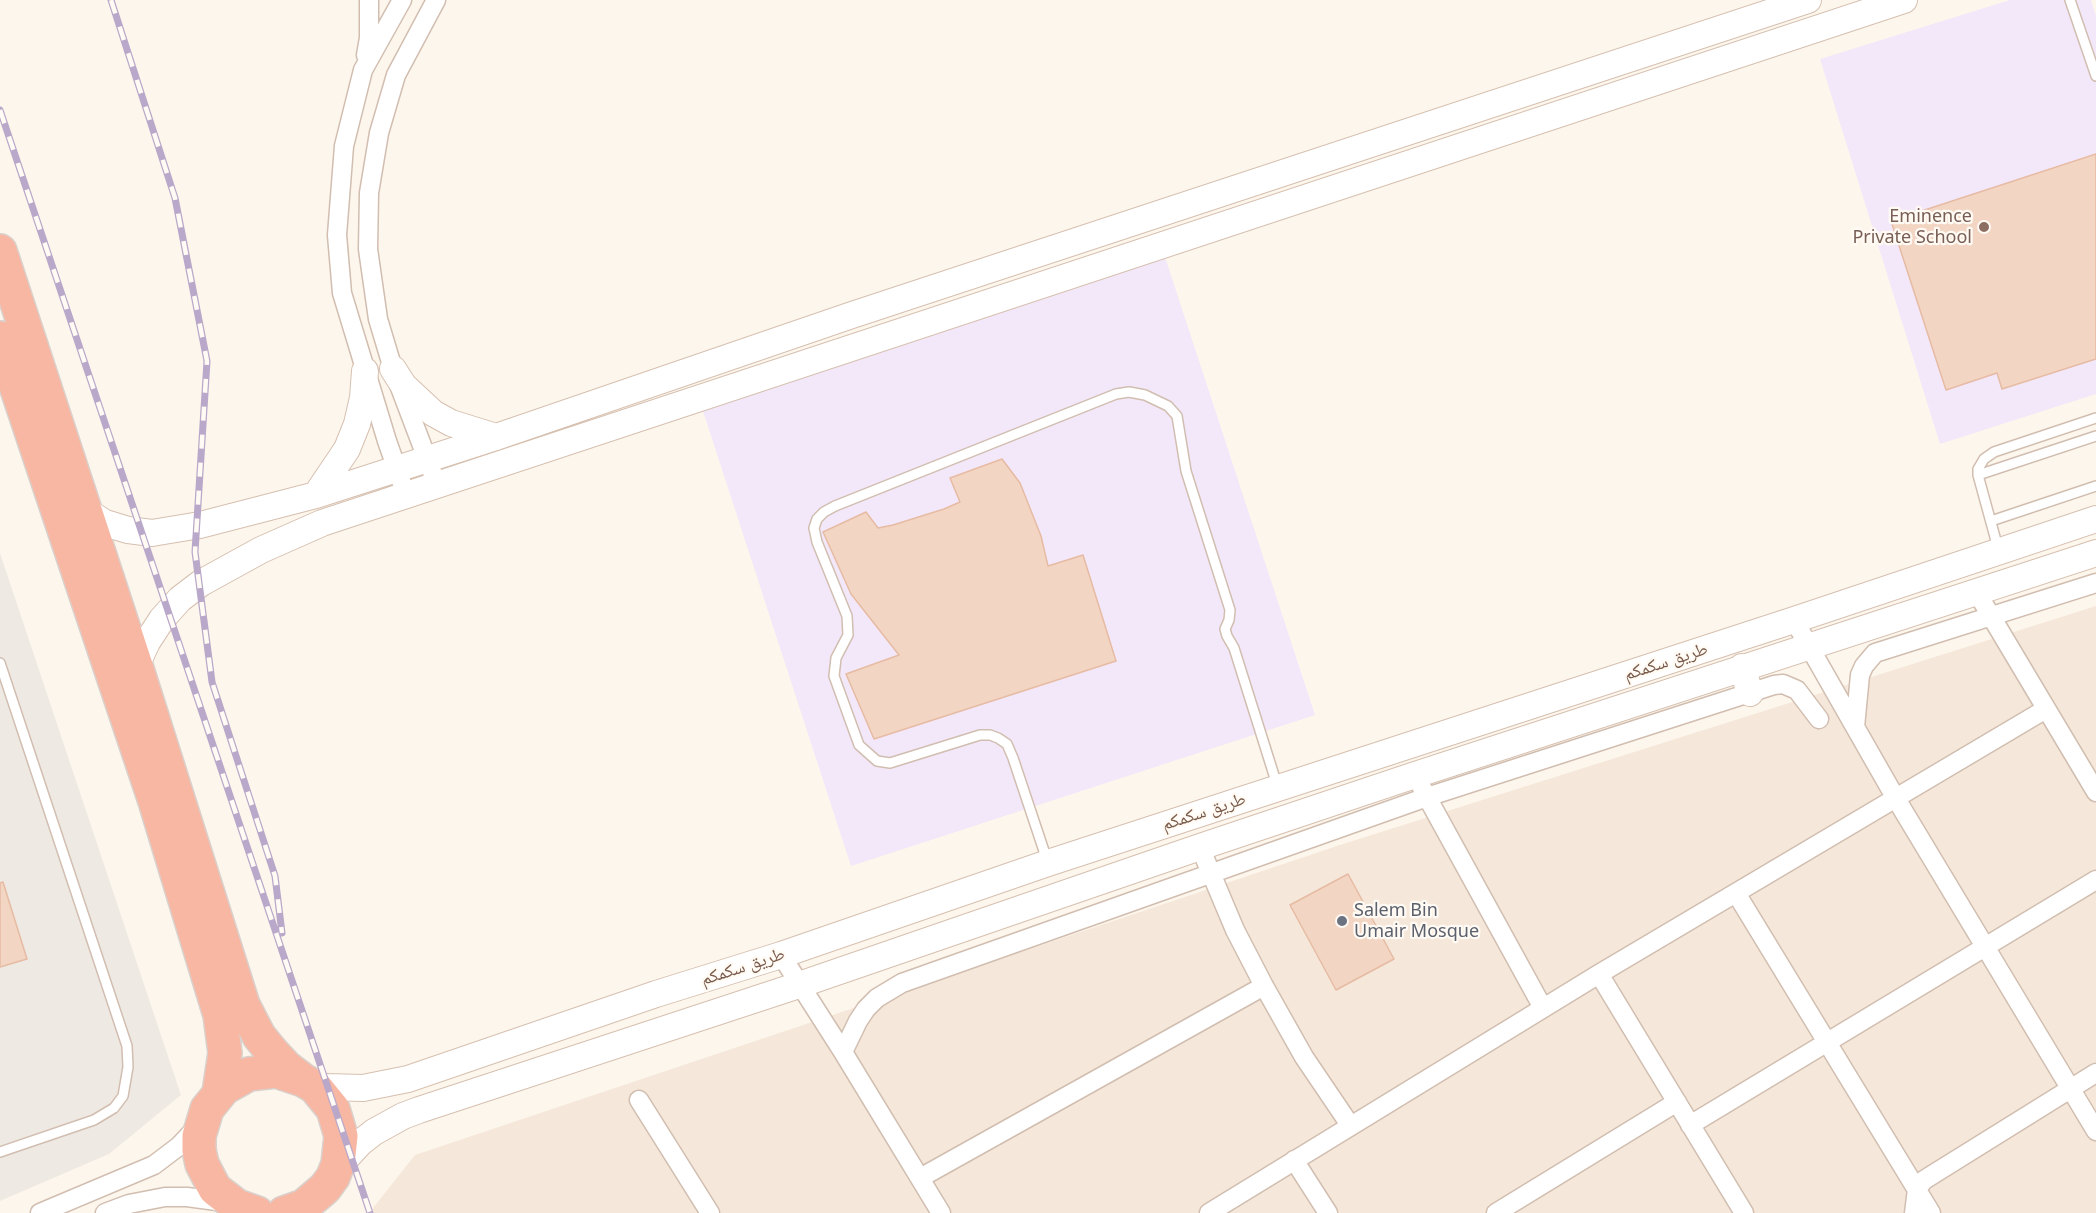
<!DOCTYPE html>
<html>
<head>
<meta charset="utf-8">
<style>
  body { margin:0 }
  canvas { display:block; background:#fdf6ec }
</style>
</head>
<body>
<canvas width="2096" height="1213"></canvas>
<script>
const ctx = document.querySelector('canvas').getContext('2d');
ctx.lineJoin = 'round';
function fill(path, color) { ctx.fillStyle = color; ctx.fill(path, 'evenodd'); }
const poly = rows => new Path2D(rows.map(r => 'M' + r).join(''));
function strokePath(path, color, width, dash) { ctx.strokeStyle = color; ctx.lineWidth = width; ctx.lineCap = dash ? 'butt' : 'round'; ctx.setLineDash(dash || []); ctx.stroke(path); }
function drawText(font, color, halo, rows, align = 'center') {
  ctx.font = font + ' "Noto Sans","Noto Naskh Arabic",sans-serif'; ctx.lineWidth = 4.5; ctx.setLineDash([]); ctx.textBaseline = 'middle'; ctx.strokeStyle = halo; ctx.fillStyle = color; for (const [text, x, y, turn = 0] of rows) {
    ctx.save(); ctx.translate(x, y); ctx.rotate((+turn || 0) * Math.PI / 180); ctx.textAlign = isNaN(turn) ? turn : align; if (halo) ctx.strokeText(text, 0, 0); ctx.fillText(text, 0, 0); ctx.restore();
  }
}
const residential = poly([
  [2096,606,2096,1213,369,1213,415,1155,1340,845]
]);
const industrial = poly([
  [0,553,181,1095,109,1154,0,1201]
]);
const education = poly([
  [2010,0,2091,0,2096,16,2096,394,1940,444,1820,59],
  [1165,257,1315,715,851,866,702,408]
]);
const building = poly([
  [2096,154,2096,359,2002,389,1997,373,1946,390,1891,221,2096,154],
  [1002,459,1020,483,1041,536,1048,566,1083,555,1116,661,874,739,846,674,899,655,851,594,823,532,866,512,878,528,893,525,944,509,960,502,950,478,1002,459],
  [1348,874,1394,959,1336,990,1290,905,1348,874],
  [3,882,27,959,0,967,0,883,3,882]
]);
const lane = poly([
  [2070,0,2096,76],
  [1978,475,2096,436],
  [1991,521,2096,486],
  [1998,548,1978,475,1978,469,1984,459,1994,452,2096,418],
  [0,663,127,1046,128,1067,123,1096,114,1108,94,1120,0,1152],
  [1047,860,1013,758,1007,744,998,738,990,735,980,735,890,763,877,761,859,745,834,676,836,658,848,635,847,616,817,542,814,528,817,519,824,512,835,506,1116,394,1129,392,1145,395,1168,406,1177,416,1186,471,1230,610,1229,620,1225,629,1227,636,1234,648,1278,788]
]);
const street = poly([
  [402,0,363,70,344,146,337,235,342,293,387,441,406,495],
  [436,0,396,75,379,133,369,193,368,249,378,319,393,369,437,485],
  [366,55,369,38,369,0],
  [1976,591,2096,792],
  [1794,620,1895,797,2096,1131],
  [1855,727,1860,675,1864,666,1875,653,2096,583],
  [1421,786,1543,1008],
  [1200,847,1235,930,1264,986,1304,1057,1350,1125],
  [1736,893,1931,1213],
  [781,955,843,1052,941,1213],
  [1599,974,1744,1213],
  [843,1052,858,1021,866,1009,877,998,902,983,1427,797,1774,685,1783,684,1797,690,1819,719],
  [639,1100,710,1213],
  [1690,1125,2096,880],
  [1294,1160,1328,1213],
  [920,1178,1264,986],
  [40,1213,154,1165,179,1146,198,1126],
  [105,1213,129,1204,165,1197,187,1197,224,1202],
  [1209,1213,1599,974,2046,709],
  [1496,1213,1677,1102],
  [1914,1213,1917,1189,1924,1180,2096,1073]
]);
const secondary = poly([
  [393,369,404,386,433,413,451,423,496,437],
  [316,495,347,449,357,424,363,398,365,371],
  [86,511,105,523,128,530,152,533,200,525,316,495,496,437,852,315,1808,0],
  [136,666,147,642,162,619,180,599,201,583,261,550,322,523,1904,0],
  [1742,667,1750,693],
  [309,1084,327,1087,363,1088,408,1079,656,994,781,955,1048,863,1794,620,2096,519],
  [337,1168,360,1143,374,1132,403,1116,419,1110,799,985,1200,847,1415,775,2096,553]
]);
const highway = poly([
  [0,251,136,666,243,1005,259,1036,272,1052,286,1067,303,1080],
  [0,338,155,801,220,1015,225,1053,219,1093],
  [257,1213,237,1206,215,1189,202,1164,199,1150,199,1136,207,1109,224,1088,249,1074,276,1071,303,1080,315,1087,333,1109,341,1136,338,1164,333,1177,325,1188,304,1206,284,1213]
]);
const rail = poly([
  [111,0,175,198,207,361,195,552,212,682,275,876,282,933],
  [0,110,370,1213]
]);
const markers = [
  [1984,227,6,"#8d6e63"],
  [1342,921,6,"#6b7280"]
];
const educationNames = [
  ["Eminence",1972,217],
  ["Private School",1972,238]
];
const streetNames = [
  ["طريق سكمكم",1666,662,-18],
  ["طريق سكمكم",1204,812,-18],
  ["طريق سكمكم",743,967,-18]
];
const worshipNames = [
  ["Salem Bin",1354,911],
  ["Umair Mosque",1354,932]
];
fill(residential, '#f5e8da');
fill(industrial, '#efe9e4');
fill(education, '#f3e8fa');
fill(building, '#f3d5c3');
strokePath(building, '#e6bba3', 1.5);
strokePath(lane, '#d1beb0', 12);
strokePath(street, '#d1beb0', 21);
strokePath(secondary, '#d6c0b0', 28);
strokePath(highway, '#dad1cd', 36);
strokePath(lane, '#fff', 9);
strokePath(street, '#fff', 18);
strokePath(secondary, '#fff', 26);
strokePath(highway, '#f7b7a3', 33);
strokePath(rail, '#b9a8c9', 7);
strokePath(rail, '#fffaf3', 4.5, [14]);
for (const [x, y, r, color] of markers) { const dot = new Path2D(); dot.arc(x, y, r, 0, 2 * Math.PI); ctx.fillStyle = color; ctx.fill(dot); strokePath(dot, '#fffaf3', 2); }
drawText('18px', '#785e54', '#fffaf3', educationNames, 'right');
drawText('18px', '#7a5c4d', '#fffaf3', streetNames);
drawText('18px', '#5b616d', '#fffaf3', worshipNames, 'left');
</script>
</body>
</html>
